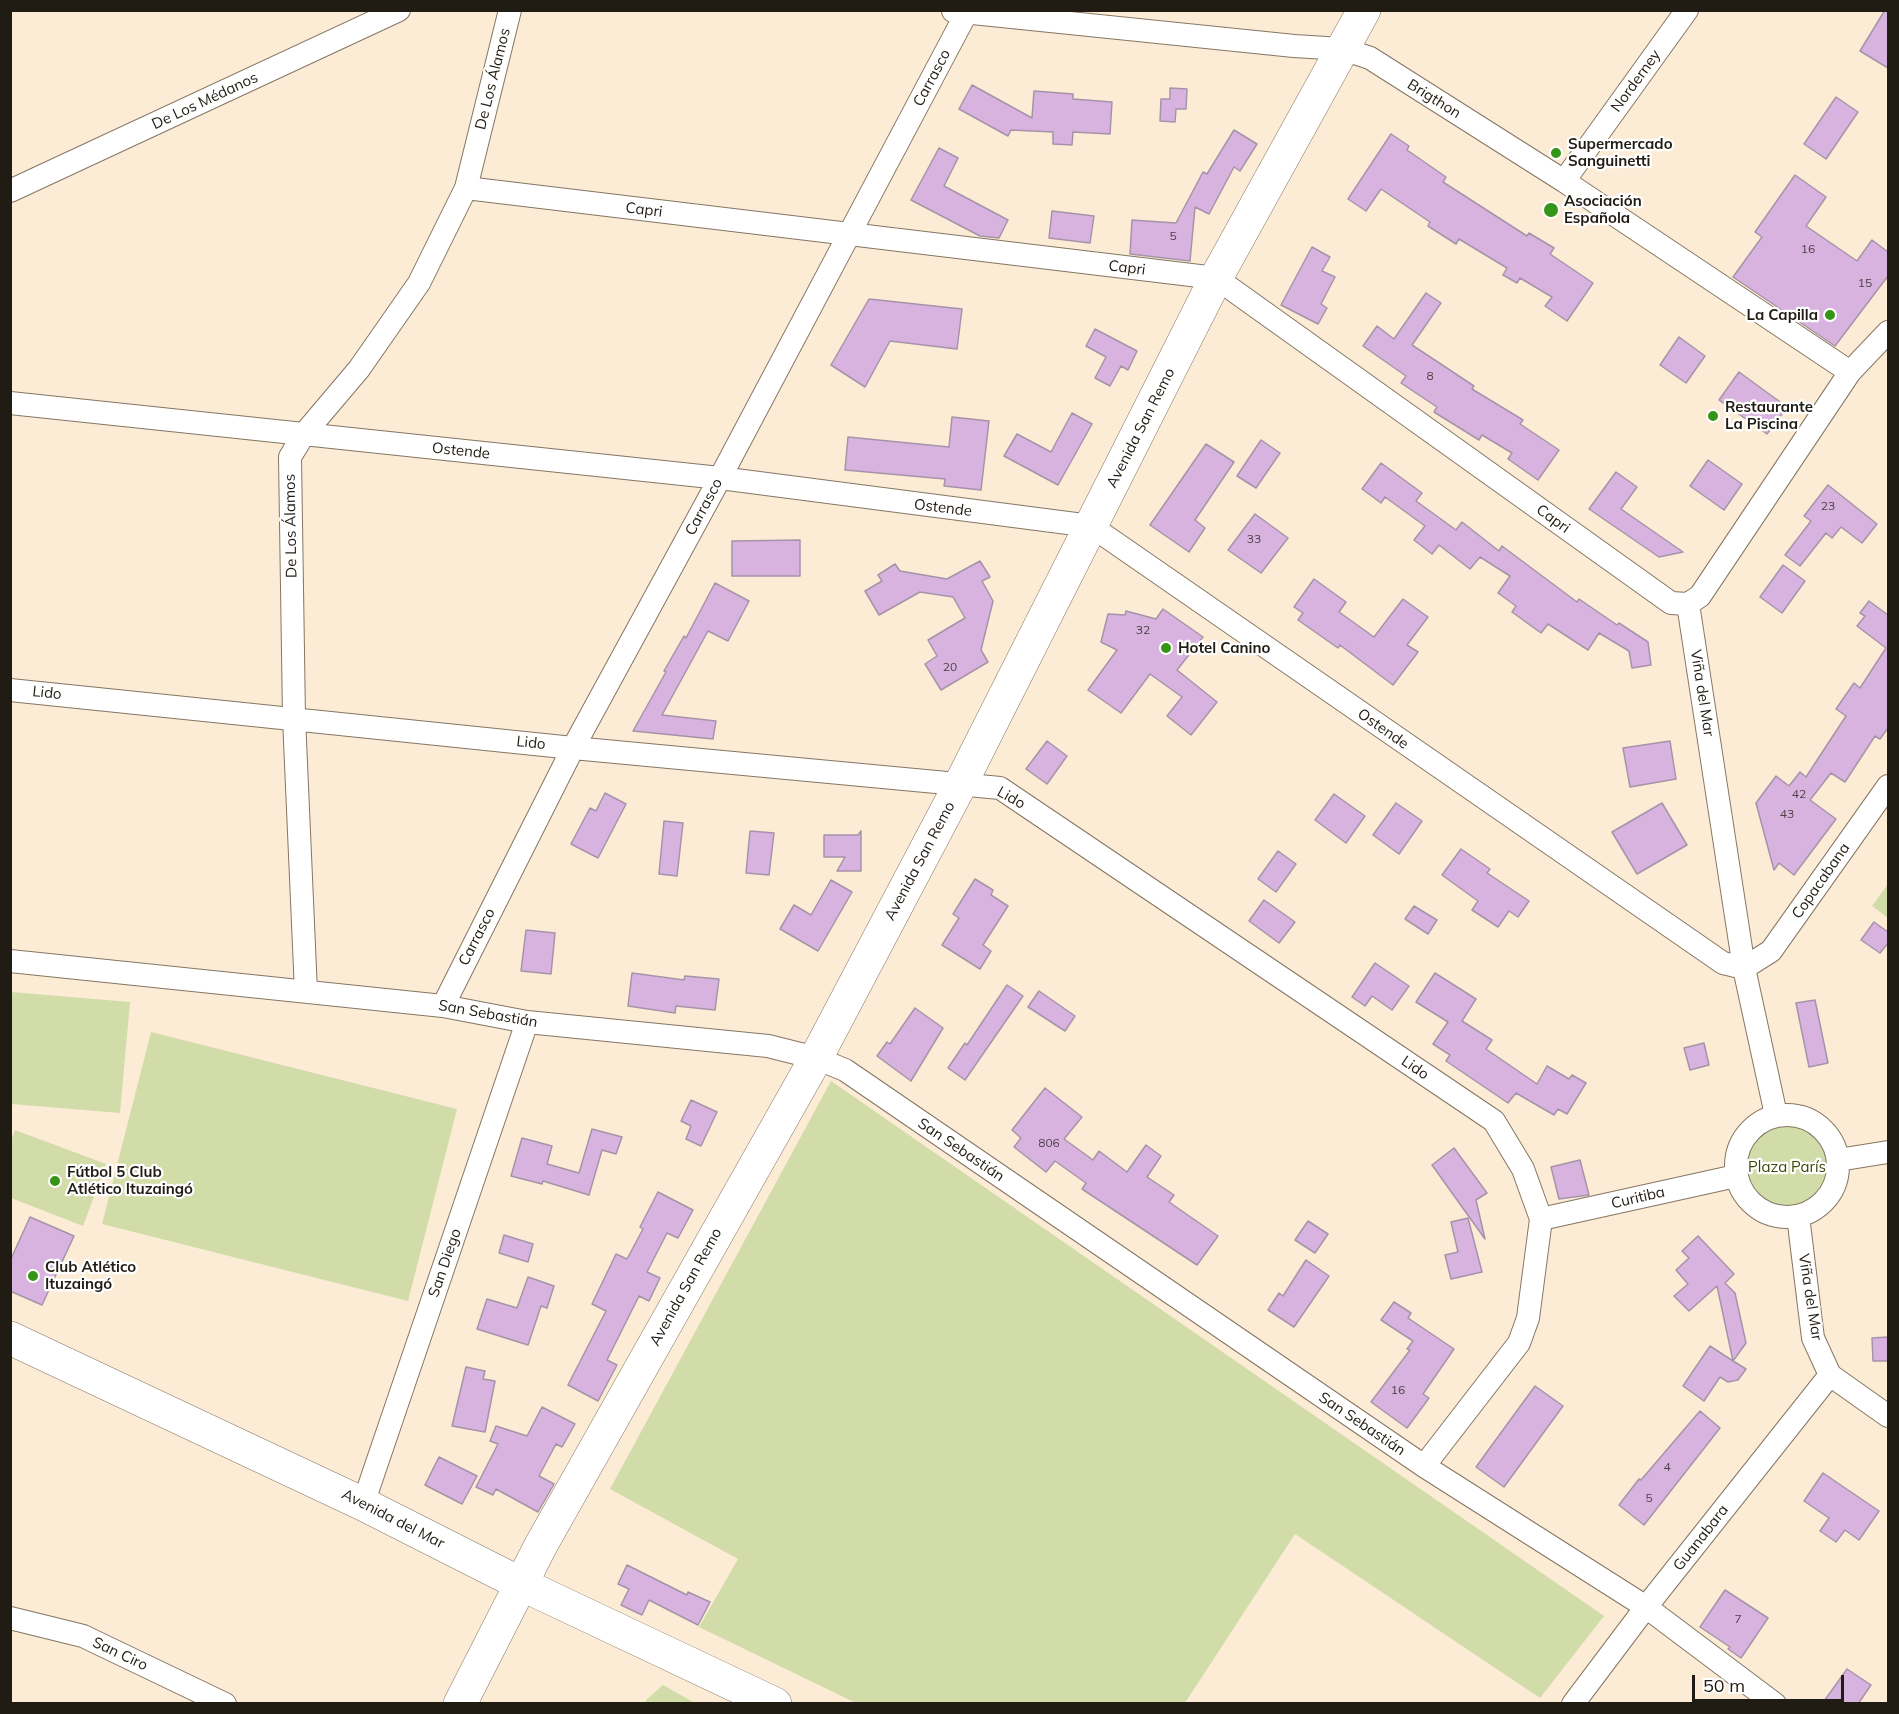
<!DOCTYPE html>
<html>
<head>
<meta charset="utf-8">
<style>
  body { margin:0 }
  #map { position:relative; width:1899px; height:1714px; overflow:hidden; background:#fcecd6; font-family:Mulish,sans-serif }
  canvas { display:block }
  .frame { position:absolute; inset:0; border:12px solid #201b13; pointer-events:none }
  .scale { position:absolute; left:1692px; top:1675px; width:152px; height:27px; box-sizing:border-box; border:3px solid #201b13; border-top:0; padding-left:8px; font-size:18px; line-height:21px; white-space:nowrap; color:#201b13; -webkit-text-stroke:4px #fff; paint-order:stroke }
</style>
</head>
<body>
<div id="map">
<canvas width="1899" height="1714"></canvas>
<div class="frame"></div>
<div class="scale">50 m</div>
</div>
<script>
const ctx = document.querySelector('canvas').getContext('2d');
ctx.lineJoin = 'round';
function fill(path, color) { ctx.fillStyle = color; ctx.fill(path, 'evenodd'); }
const poly = rows => new Path2D(rows.map(r => 'M' + r).join(''));
function strokePath(path, color, width, dash) { ctx.strokeStyle = color; ctx.lineWidth = width; ctx.lineCap = dash ? 'butt' : 'round'; ctx.setLineDash(dash || []); ctx.stroke(path); }
function drawText(font, color, halo, rows, align = 'center') {
  ctx.font = font + ' Mulish,sans-serif'; ctx.lineWidth = 4.5; ctx.setLineDash([]); ctx.textBaseline = 'middle'; ctx.strokeStyle = halo; ctx.fillStyle = color; for (const [text, x, y, turn = 0] of rows) {
    ctx.save(); ctx.translate(x, y); ctx.rotate((+turn || 0) * Math.PI / 180); ctx.textAlign = isNaN(turn) ? turn : align; if (halo) ctx.strokeText(text, 0, 0); ctx.fillText(text, 0, 0); ctx.restore();
  }
}
const green = poly([
  [1888,884,1888,918,1872,906],
  [11,992,130,1002,120,1113,11,1104],
  [151,1032,457,1109,408,1301,102,1224],
  [831,1081,1604,1616,1540,1698,1295,1534,1185,1703,856,1703,699,1627,738,1559,610,1489],
  '1743 1167a44 44 0 1 1 88 0a44 44 0 1 1-88 0Z',
  [15,1130,106,1164,83,1226,11,1198,11,1141],
  [663,1685,695,1703,646,1703,646,1700]
]);
const building = poly([
  [1885,10,1888,10,1888,68,1860,51,1885,10],
  [972,85,1032,118,1034,91,1073,94,1073,99,1112,102,1110,134,1073,132,1072,145,1053,144,1053,132,1011,130,1008,136,959,109,972,85],
  [1170,88,1187,89,1186,109,1176,109,1175,122,1160,121,1161,99,1170,99,1170,88],
  [1836,97,1858,112,1826,159,1804,144,1836,97],
  [1234,130,1257,144,1240,171,1234,167,1209,214,1195,207,1190,261,1130,254,1132,220,1176,223,1203,172,1207,174,1234,130],
  [1391,134,1409,146,1407,150,1446,177,1443,182,1527,236,1529,233,1554,248,1550,254,1593,283,1567,321,1545,306,1552,297,1520,278,1517,283,1503,275,1507,268,1459,239,1456,244,1428,226,1430,222,1381,189,1366,211,1348,199,1391,134],
  [939,148,958,158,944,186,1008,220,999,238,980,236,911,200,939,148],
  [1795,175,1826,197,1806,226,1857,261,1872,240,1888,252,1888,276,1835,346,1733,277,1762,237,1755,232,1795,175],
  [1052,211,1094,216,1090,243,1049,238,1052,211],
  [1312,247,1330,257,1322,271,1335,277,1321,304,1327,308,1318,324,1281,305,1312,247],
  [1426,293,1441,303,1412,345,1474,386,1472,389,1523,420,1520,424,1559,450,1538,480,1508,459,1512,453,1482,435,1479,440,1434,412,1437,407,1401,383,1406,376,1363,346,1377,326,1394,339,1426,293],
  [869,299,962,309,957,349,890,341,865,387,831,365,869,299],
  [1095,329,1137,351,1128,370,1121,366,1110,386,1095,378,1106,357,1086,346,1095,329],
  [1679,337,1705,356,1686,383,1660,365,1679,337],
  [1739,372,1787,407,1767,434,1719,400,1739,372],
  [1072,413,1092,424,1058,485,1004,456,1017,434,1051,452,1072,413],
  [952,417,989,421,981,490,944,486,945,479,845,470,848,437,949,447,952,417],
  [1261,440,1280,453,1256,488,1237,476,1261,440],
  [1206,444,1234,462,1195,520,1205,528,1189,552,1150,525,1206,444],
  [1708,460,1742,484,1724,510,1690,486,1708,460],
  [1381,463,1422,493,1416,501,1456,530,1462,522,1499,551,1502,546,1577,602,1579,599,1617,625,1619,623,1648,642,1651,665,1632,668,1629,651,1599,633,1588,650,1548,624,1541,633,1512,612,1516,606,1498,593,1510,576,1480,557,1470,569,1439,545,1432,554,1414,540,1425,526,1385,497,1381,503,1362,489,1381,463],
  [1616,472,1637,487,1621,509,1683,552,1659,557,1589,509,1616,472],
  [1828,485,1877,524,1862,543,1841,527,1832,538,1826,533,1800,566,1785,555,1811,521,1804,516,1828,485],
  [1255,514,1288,538,1261,573,1228,550,1255,514],
  [800,540,800,576,732,576,732,541,800,540],
  [980,561,990,577,982,581,993,601,981,650,988,662,941,690,925,664,937,656,928,640,965,618,953,597,920,592,879,615,865,591,882,581,878,575,895,564,900,571,947,579,980,561],
  [1783,565,1805,581,1782,613,1760,597,1783,565],
  [1314,579,1346,602,1339,612,1374,637,1403,599,1428,617,1407,645,1418,652,1393,685,1340,645,1338,648,1298,620,1303,613,1294,607,1314,579],
  [715,583,749,601,728,641,708,631,662,715,716,721,713,739,633,731,666,672,664,671,684,636,686,638,715,583],
  [1869,601,1888,615,1888,728,1880,739,1875,736,1845,782,1831,773,1810,800,1836,819,1794,875,1779,863,1774,870,1756,803,1776,776,1789,786,1800,772,1806,777,1846,716,1836,709,1854,683,1860,688,1886,648,1857,626,1865,616,1860,613,1869,601],
  [1163,609,1203,637,1177,670,1217,702,1191,735,1167,716,1182,697,1150,674,1121,713,1088,690,1117,650,1101,642,1108,614,1125,615,1126,611,1156,619,1163,609],
  [1047,741,1067,756,1047,784,1026,769,1047,741],
  [1670,741,1676,779,1630,787,1623,748,1670,741],
  [605,793,626,804,598,858,571,844,590,808,596,811,605,793],
  [1334,794,1365,816,1346,843,1315,820,1334,794],
  [1396,803,1422,821,1399,854,1373,835,1396,803],
  [1662,803,1687,845,1637,874,1612,832,1662,803],
  [664,821,683,823,677,876,659,874,664,821],
  [750,831,774,833,769,875,746,873,750,831],
  [861,831,861,871,837,871,845,857,824,857,824,835,858,835,861,831],
  [1461,849,1490,869,1487,873,1529,901,1518,917,1509,911,1498,927,1472,910,1478,901,1442,875,1461,849],
  [1278,851,1296,864,1276,892,1258,879,1278,851],
  [975,879,993,890,991,895,1008,906,983,945,991,951,980,969,942,945,959,918,953,914,975,879],
  [831,880,852,892,818,951,780,929,794,905,811,915,831,880],
  [1264,900,1295,922,1279,943,1249,921,1264,900],
  [1414,906,1437,920,1428,934,1405,919,1414,906],
  [1874,922,1888,932,1888,943,1880,953,1861,940,1874,922],
  [526,930,555,933,551,974,521,971,526,930],
  [1375,963,1409,986,1392,1010,1372,996,1365,1006,1352,997,1375,963],
  [632,973,684,980,685,976,719,979,715,1010,676,1006,675,1013,628,1006,632,973],
  [1435,973,1476,999,1462,1021,1492,1040,1486,1049,1537,1084,1547,1066,1569,1079,1572,1075,1586,1083,1567,1114,1558,1109,1554,1115,1516,1093,1508,1103,1446,1061,1450,1055,1433,1044,1448,1022,1416,1002,1435,973],
  [1007,985,1023,996,965,1080,948,1068,965,1043,967,1045,1007,985],
  [1039,991,1075,1016,1065,1031,1028,1007,1039,991],
  [1815,1000,1828,1063,1809,1067,1796,1003,1815,1000],
  [915,1008,943,1028,911,1081,877,1056,887,1042,890,1044,915,1008],
  [1704,1043,1709,1065,1690,1070,1684,1048,1704,1043],
  [1045,1088,1082,1117,1064,1139,1093,1160,1099,1151,1127,1172,1146,1145,1161,1156,1147,1177,1174,1195,1169,1202,1218,1236,1197,1265,1082,1189,1086,1183,1055,1161,1046,1172,1014,1147,1021,1138,1012,1130,1045,1088],
  [691,1100,717,1112,701,1146,686,1139,691,1126,681,1121,691,1100],
  [592,1129,622,1137,616,1154,602,1150,589,1195,543,1181,542,1184,511,1176,522,1138,552,1146,547,1164,579,1173,592,1129],
  [1454,1148,1487,1193,1476,1200,1485,1239,1432,1165,1454,1148],
  [1580,1160,1589,1195,1559,1199,1551,1167,1580,1160],
  [658,1192,693,1210,678,1238,667,1233,647,1272,660,1278,649,1301,639,1296,607,1360,617,1365,598,1401,568,1385,606,1311,592,1304,616,1254,627,1259,643,1229,640,1227,658,1192],
  [30,1217,74,1236,42,1305,10,1291,10,1261,30,1217],
  [1468,1218,1482,1272,1451,1279,1445,1255,1458,1252,1451,1222,1468,1218],
  [1308,1221,1328,1234,1315,1253,1295,1240,1308,1221],
  [504,1235,533,1244,528,1262,499,1253,504,1235],
  [1698,1236,1734,1274,1725,1283,1735,1293,1746,1343,1733,1361,1746,1369,1738,1380,1728,1382,1720,1377,1704,1401,1683,1386,1710,1346,1733,1361,1717,1286,1689,1311,1674,1296,1688,1284,1676,1270,1689,1258,1682,1251,1698,1236],
  [1306,1260,1329,1276,1294,1327,1268,1310,1279,1293,1283,1296,1306,1260],
  [528,1277,554,1286,547,1308,541,1306,528,1345,477,1329,487,1299,517,1308,528,1277],
  [1394,1302,1411,1313,1408,1318,1454,1349,1423,1394,1429,1398,1407,1428,1371,1402,1410,1350,1407,1349,1413,1341,1381,1320,1394,1302],
  [1888,1337,1888,1361,1873,1361,1872,1338,1888,1337],
  [466,1367,485,1371,483,1379,495,1381,485,1432,452,1426,466,1367],
  [1535,1386,1563,1406,1504,1487,1476,1467,1535,1386],
  [542,1407,575,1424,562,1447,556,1444,539,1476,554,1484,538,1512,496,1489,493,1495,476,1487,498,1444,490,1441,496,1426,527,1436,542,1407],
  [1700,1411,1720,1428,1644,1525,1619,1505,1639,1479,1641,1480,1700,1411],
  [439,1457,477,1476,462,1504,425,1485,439,1457],
  [1823,1473,1879,1511,1859,1540,1845,1530,1836,1542,1820,1531,1829,1518,1804,1501,1823,1473],
  [627,1565,687,1595,688,1592,710,1602,698,1625,649,1600,642,1615,621,1605,629,1589,618,1584,627,1565],
  [1725,1590,1768,1618,1741,1658,1728,1649,1730,1647,1700,1627,1725,1590],
  [1847,1669,1871,1685,1858,1704,1822,1704,1847,1669]
]);
const street = poly([
  [953,11,1294,46,1343,49,1370,58,1564,181,1850,372],
  [1564,181,1687,10],
  [466,188,1216,278,1671,603,1688,604],
  [10,191,399,10],
  [10,403,720,478,1091,526,1723,963,1744,968,1771,951,1888,786],
  [10,690,573,748,1000,788,1494,1121,1523,1169,1541,1219,1528,1318,1519,1343,1424,1466],
  [10,961,443,1006,527,1022,768,1046,816,1058,845,1070,1424,1466,1646,1607,1775,1704],
  [306,992,294,718,290,457,304,434,359,369,419,283,466,188,510,10],
  [443,1006,573,748,720,478,968,10],
  '1736 1166a51 51 0 1 1 102 0a51 51 0 1 1-102 0Z',
  [1776,1115,1744,968,1688,604,1700,596,1850,372,1888,332],
  [1838,1160,1888,1152],
  [1798,1216,1813,1338,1830,1375],
  [1541,1219,1736,1176],
  [1830,1375,1888,1416],
  [363,1504,527,1022],
  [10,1618,83,1636,225,1704],
  [1573,1704,1646,1607,1830,1375]
]);
const secondary = poly([
  [10,1338,363,1504,521,1584,775,1704],
  [460,1704,541,1545,816,1058,960,785,1216,278,1364,10]
]);
const markers = [
  [1556,153,6,"#359516"],
  [1551,210,8,"#359516"],
  [1830,315,6,"#359516"],
  [1713,416,6,"#359516"],
  [1166,648,6,"#359516"],
  [55,1181,6,"#359516"],
  [33,1276,6,"#359516"]
];
const numberNames = [
  ["5",1173,236],
  ["16",1808,249],
  ["15",1865,283],
  ["8",1430,376],
  ["23",1828,506],
  ["33",1254,539],
  ["32",1143,630],
  ["20",950,667],
  ["42",1799,794],
  ["43",1787,814],
  ["806",1049,1143],
  ["16",1398,1390],
  ["4",1667,1467],
  ["5",1649,1498],
  ["7",1738,1619]
];
const streetNames = [
  ["Carrasco",932,78,-62],
  ["De Los Álamos",493,79,-76],
  ["Norderney",1636,81,-54],
  ["Brigthon",1434,99,32],
  ["De Los Médanos",205,101,-25],
  ["Capri",644,210,7],
  ["Capri",1127,268,7],
  ["Avenida San Remo",1141,428,-63],
  ["Ostende",461,451,6],
  ["Carrasco",704,507,-62],
  ["Ostende",943,508,7],
  ["Capri",1553,519,36],
  ["De Los Álamos",291,526,-91],
  ["Lido",47,693,6],
  ["Viña del Mar",1702,693,81],
  ["Ostende",1383,729,35],
  ["Lido",531,743,6],
  ["Lido",1011,798,29],
  ["Avenida San Remo",920,861,-62],
  ["Copacabana",1821,881,-55],
  ["Carrasco",477,937,-63],
  ["San Sebastián",488,1014,10],
  ["Lido",1415,1068,34],
  ["San Sebastián",961,1150,34],
  ["Curitiba",1638,1198,-13],
  ["San Diego",445,1263,-71],
  ["Avenida San Remo",686,1287,-61],
  ["Viña del Mar",1810,1297,81],
  ["San Sebastián",1362,1424,34],
  ["Avenida del Mar",393,1519,27],
  ["Guanabara",1701,1538,-52],
  ["San Ciro",120,1654,25]
];
const poiNames = [
  ["Supermercado",1568,144],
  ["Sanguinetti",1568,161],
  ["Asociación",1564,201],
  ["Española",1564,218],
  ["La Capilla",1818,315,"right"],
  ["Restaurante",1725,407],
  ["La Piscina",1725,424],
  ["Hotel Canino",1178,648],
  ["Fútbol 5 Club",67,1172],
  ["Atlético Ituzaingó",67,1189],
  ["Club Atlético",45,1267],
  ["Ituzaingó",45,1284]
];
const parkNames = [
  ["Plaza París",1787,1167]
];
fill(green, '#d1dca8');
fill(building, '#d9b3e0');
strokePath(building, '#a594a8', 1.5);
strokePath(street, '#857663', 24);
strokePath(secondary, '#857663', 34);
strokePath(street, '#fff', 22);
strokePath(secondary, '#fff', 33);
for (const [x, y, r, color] of markers) { const dot = new Path2D(); dot.arc(x, y, r, 0, 2 * Math.PI); ctx.fillStyle = color; ctx.fill(dot); strokePath(dot, '#fff', 2); }
drawText('12px', '#4e4146', null, numberNames);
drawText('15px', '#201b13', '#fff', streetNames);
drawText('bold 15px', '#201b13', '#fff', poiNames, 'left');
drawText('15px', '#3e4606', '#fff', parkNames);
</script>
</body>
</html>
